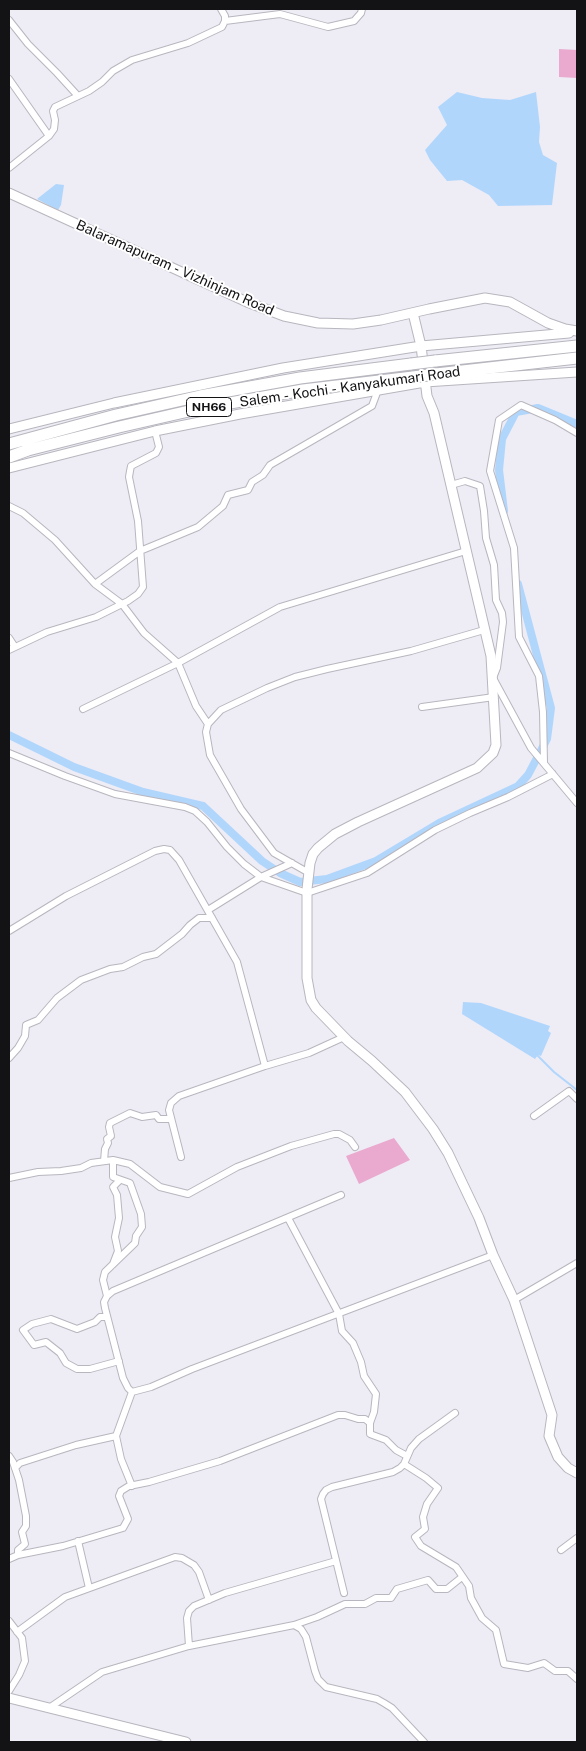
<!DOCTYPE html>
<html>
<head>
<meta charset="utf-8">
<style>
  body { margin:0 }
  #map { position:relative; width:586px; height:1751px; overflow:hidden; background:#eeecf5; font-family:"Public Sans",sans-serif }
  canvas { display:block }
  .frame { position:absolute; inset:0; border:10px solid #131215; pointer-events:none }
</style>
</head>
<body>
<div id="map">
<canvas width="586" height="1751"></canvas>
<div class="frame"></div>
</div>
<script>
const ctx = document.querySelector('canvas').getContext('2d');
ctx.lineJoin = 'round';
function fill(path, color) { ctx.fillStyle = color; ctx.fill(path, 'evenodd'); }
const poly = rows => new Path2D(rows.map(r => 'M' + r).join(''));
function strokePath(path, color, width, dash) { ctx.strokeStyle = color; ctx.lineWidth = width; ctx.lineCap = dash ? 'butt' : 'round'; ctx.setLineDash(dash || []); ctx.stroke(path); }
function drawText(font, color, halo, rows, align = 'center') {
  ctx.font = font + ' "Public Sans",sans-serif'; ctx.lineWidth = 4; ctx.setLineDash([]); ctx.textBaseline = 'middle'; ctx.strokeStyle = halo; ctx.fillStyle = color; for (const [text, x, y, turn = 0] of rows) {
    ctx.save(); ctx.translate(x, y); ctx.rotate((+turn || 0) * Math.PI / 180); ctx.textAlign = isNaN(turn) ? turn : align; if (halo) ctx.strokeText(text, 0, 0); ctx.fillText(text, 0, 0); ctx.restore();
  }
}
const green = poly([
  [559,49,577,50,577,78,559,77],
  [394,1138,410,1160,359,1184,346,1156]
]);
const water = poly([
  [457,92,482,98,510,100,536,92,540,127,539,142,543,155,557,163,552,205,498,206,489,195,462,180,447,181,430,160,425,150,447,125,438,107],
  [56,184,64,185,61,205,58,210,37,199],
  [463,1002,481,1003,550,1026,548,1031,551,1033,541,1056,538,1055,535,1059,462,1014]
]);
const stream = poly([
  [536,1054,554,1072,577,1090]
]);
const canal = poly([
  [504,511,499,470,502,439,516,412,538,408,577,424],
  [9,735,74,767,143,792,203,806,262,861,280,873,300,882,327,879,376,861,441,822,518,786,528,775,547,739,551,708,518,584]
]);
const street = poly([
  [9,20,28,44,57,73,78,96],
  [225,21,280,14,328,27,354,21,361,13,362,9],
  [9,79,49,136],
  [9,168,49,136,54,129,55,120,53,111,55,107,89,91,102,82,113,71,132,60,188,43,222,27,225,21,225,16,221,9],
  [451,485,465,481,480,486,484,511,486,538,494,565,496,600,502,613,503,622,497,668,493,678,531,748,577,803],
  [9,506,23,513,55,540,95,584,122,604,144,633,178,663,196,706,208,724],
  [95,584,140,551,198,527,223,506,228,495,248,490,252,482,263,475,270,465,372,406,378,390],
  [9,638,15,647],
  [9,650,47,632,96,617,128,601,138,594,143,587,138,521,129,477,130,471,131,466,156,453,159,447,155,431],
  [422,707,494,697],
  [83,709,178,663,280,607,466,551],
  [9,753,65,776,115,794,185,807,195,811,207,822,227,847,244,864,261,877,307,893,367,873,435,830,470,813,508,797,553,774],
  [544,763,543,712,539,676,519,637,514,548,490,471,499,420,521,405,555,420,577,433],
  [309,873,274,853,241,809,210,755,206,732,208,724,221,710,267,688,295,677,327,669,411,651,484,630],
  [208,910,261,877,292,863],
  [9,931,66,896,155,851,164,849,170,850,179,860,237,962,265,1066],
  [9,1058,18,1048,25,1036,26,1025,38,1020,57,998,81,980,110,969,123,967,143,957,156,954,182,934,190,925,199,918,212,918],
  [534,1116,569,1091,577,1099],
  [181,1157,169,1110,171,1103,179,1096,265,1066,309,1053,344,1037],
  [104,1161,105,1149,108,1143,107,1139,111,1136,109,1127,110,1123,130,1113,142,1117,156,1115,159,1119,171,1119],
  [9,1178,38,1172,61,1171,81,1168,91,1163,113,1160,130,1164,160,1187,188,1194,237,1167,291,1146,334,1134,339,1134,350,1140,355,1147],
  [341,1195,113,1291,107,1296,104,1302,105,1308,123,1378,128,1388,132,1392,151,1387,192,1369,493,1255],
  [288,1218,339,1314,342,1331,353,1343,361,1362,364,1376,376,1394,374,1412,370,1423,370,1434,386,1440,396,1450,407,1456],
  [113,1264,118,1251,115,1237,119,1218,117,1195,113,1187,120,1180],
  [107,1296,103,1280,105,1272,135,1243,136,1236,142,1227,141,1214,130,1183,113,1177,113,1160],
  [514,1300,577,1263],
  [107,1317,100,1317,95,1322,77,1329,51,1319,32,1324,23,1330,34,1345,46,1342,60,1353,66,1363,77,1369,90,1369,119,1361],
  [9,1456,13,1462,19,1480,26,1516,26,1526,22,1532,25,1544,18,1550,18,1555],
  [404,1464,426,1478,438,1488,427,1504,423,1517,425,1529,415,1537,421,1546,456,1567,469,1586,471,1598,482,1618,496,1630,504,1664,528,1668,544,1663,555,1671,568,1671,577,1679],
  [15,1468,20,1463,76,1445,116,1436],
  [132,1486,121,1459,116,1436,132,1392],
  [78,1541,89,1588],
  [561,1550,577,1538],
  [9,1559,18,1555,63,1546,123,1528,128,1519,119,1496,121,1491,129,1486,149,1482,220,1461,338,1415,345,1415,358,1419,365,1419,370,1423],
  [344,1593,321,1499,323,1494,326,1490,332,1487,393,1472,400,1468,404,1464,411,1448,419,1439,455,1413],
  [9,1621,22,1638,25,1661,19,1675,9,1691],
  [294,1625,317,1617,345,1604,365,1604,376,1598,391,1598,397,1589,428,1580,436,1589,447,1589,462,1577],
  [17,1632,65,1597,175,1557,182,1558,194,1565,199,1572,209,1600],
  [189,1646,187,1618,189,1611,194,1606,225,1593,336,1561],
  [49,1708,102,1672,189,1646,294,1625,301,1629,306,1637,315,1671,318,1679,326,1687,377,1699,384,1703,392,1708,424,1742]
]);
const secondary = poly([
  [9,193,247,302,284,316,318,323,353,324,381,320,429,309,485,298,510,302,548,323,565,329,577,331],
  [413,313,421,346,427,396,434,413,491,656,496,745,493,753,477,768,358,822,335,834,318,848,313,854,310,863,307,889,307,978,311,1000,316,1008,348,1041,372,1061,405,1092,433,1129,448,1153,479,1218,493,1255,514,1300,552,1415,549,1436,558,1457,568,1468,577,1473],
  [9,429,114,403,283,368,421,346,569,333],
  [9,468,155,431,240,414,425,382,577,372],
  [9,1698,186,1742]
]);
const highway = poly([
  [435,361,577,346],
  [436,374,577,358],
  [9,444,116,415,200,396,300,378,411,364],
  [9,457,28,450,119,427,202,408,303,390,413,377]
]);
const highwayBridge = poly([
  [411,364,435,361],
  [413,377,436,374]
]);
const shields = [
  [209,407,45]
];
const shieldNames = [
  ["NH66",209,407]
];
const streetNames = [
  ["Balaramapuram - Vizhinjam Road",175,268,24],
  ["Salem - Kochi - Kanyakumari Road",350,387,-8]
];
fill(green, '#eaaacf');
fill(water, '#b1d6fc');
strokePath(stream, '#b1d6fc', 2);
strokePath(canal, '#b1d6fc', 8);
strokePath(street, '#b8b6be', 8);
strokePath(secondary, '#b8b6be', 11);
strokePath(highway, '#b8b6be', 13);
strokePath(street, '#fff', 6);
strokePath(secondary, '#fff', 9);
strokePath(highway, '#fff', 11);
strokePath(highwayBridge, '#b8b6be', 13, []);
strokePath(highwayBridge, '#fff', 11);
for (const [x, y, w] of shields) { const box = new Path2D(); box.roundRect(x - w / 2, y - 9.5, w, 19, 4); ctx.fillStyle = '#fff'; ctx.fill(box); strokePath(box, '#131215', 1); }
drawText('bold 12px', '#131215', null, shieldNames);
drawText('14px', '#131215', '#fff', streetNames);
</script>
</body>
</html>
